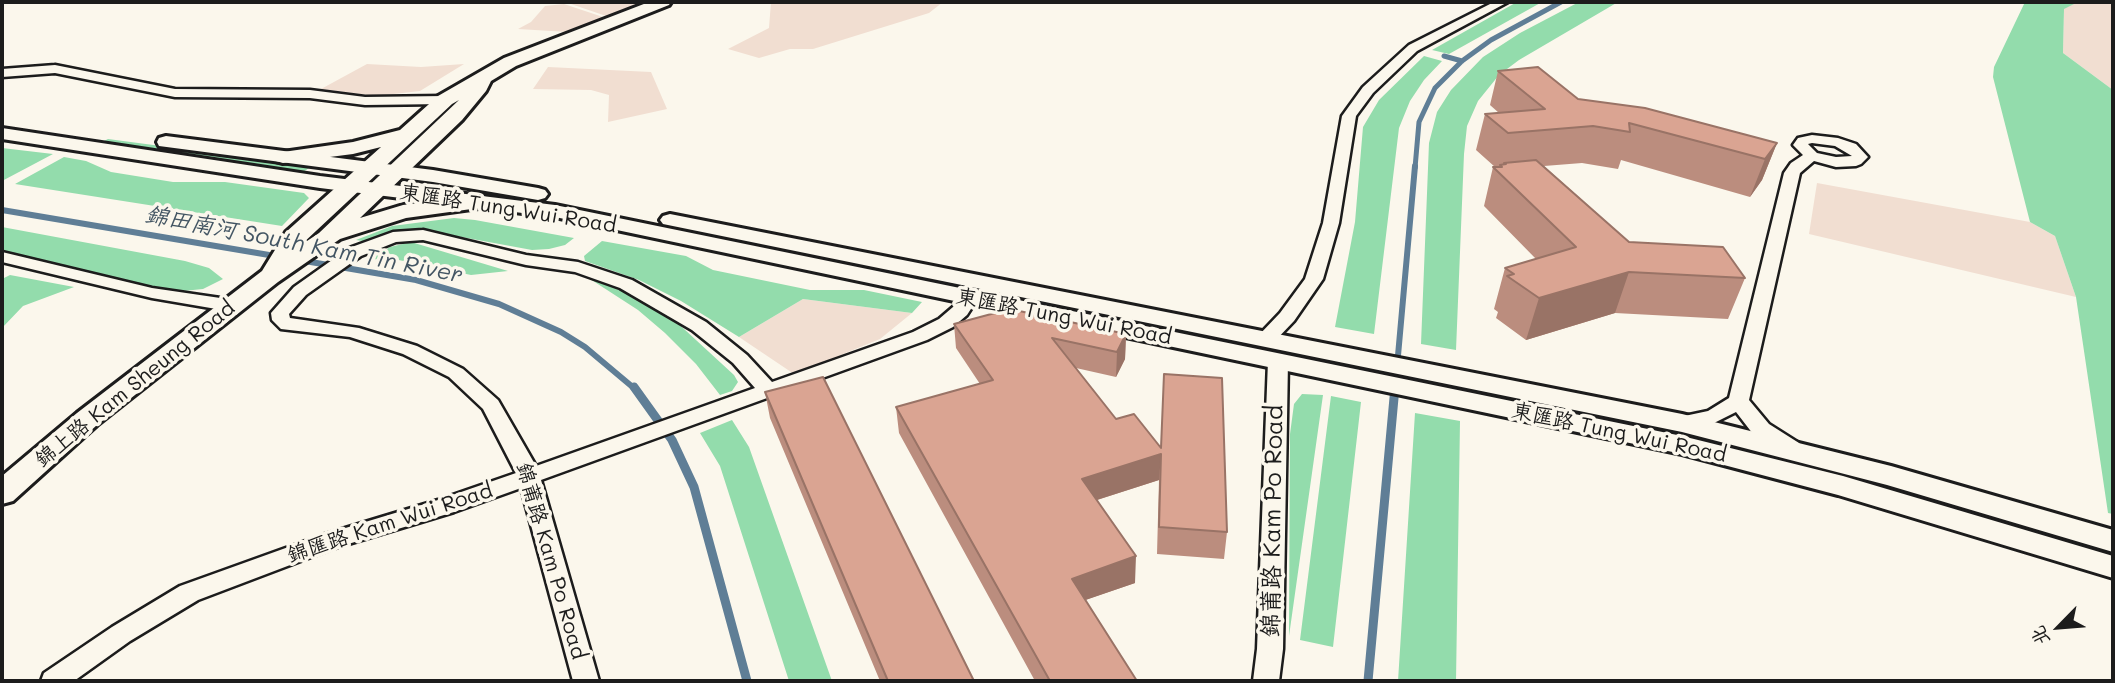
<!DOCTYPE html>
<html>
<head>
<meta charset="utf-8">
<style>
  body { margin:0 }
  #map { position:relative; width:2115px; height:683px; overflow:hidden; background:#fbf7ec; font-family:Mali,"LXGW WenKai TC",sans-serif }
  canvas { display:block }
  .frame { position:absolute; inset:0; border:4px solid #1c1c1c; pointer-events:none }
  .north { position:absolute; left:2024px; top:592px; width:70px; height:70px; -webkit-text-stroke:5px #fbf7ec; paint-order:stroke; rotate:245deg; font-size:19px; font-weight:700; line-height:28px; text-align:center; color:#1c1c1c }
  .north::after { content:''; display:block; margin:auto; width:24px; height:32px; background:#1c1c1c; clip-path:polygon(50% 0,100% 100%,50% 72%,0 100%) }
</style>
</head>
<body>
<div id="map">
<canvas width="2115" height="683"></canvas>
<div class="frame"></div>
<div class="north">北</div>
</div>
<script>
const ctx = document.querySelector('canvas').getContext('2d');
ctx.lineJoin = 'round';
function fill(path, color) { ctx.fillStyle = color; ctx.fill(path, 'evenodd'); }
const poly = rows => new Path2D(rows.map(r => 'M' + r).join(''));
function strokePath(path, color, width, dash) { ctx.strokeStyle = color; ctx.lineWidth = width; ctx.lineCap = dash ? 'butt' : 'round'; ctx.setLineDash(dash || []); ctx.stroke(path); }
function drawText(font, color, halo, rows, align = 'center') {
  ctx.font = font + ' Mali,"LXGW WenKai TC",sans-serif'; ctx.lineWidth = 7; ctx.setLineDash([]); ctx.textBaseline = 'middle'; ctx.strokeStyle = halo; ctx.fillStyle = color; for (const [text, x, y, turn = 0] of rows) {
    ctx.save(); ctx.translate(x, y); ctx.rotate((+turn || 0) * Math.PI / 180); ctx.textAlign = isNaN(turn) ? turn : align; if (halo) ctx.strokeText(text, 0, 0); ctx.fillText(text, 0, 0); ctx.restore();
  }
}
const built = poly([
  [579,2,646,2,609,17,571,4],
  [771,2,943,2,929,13,813,49,790,49,759,58,728,49,769,28],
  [2078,2,2113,2,2113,90,2063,53,2064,8],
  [564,4,603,17,568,32,518,29,531,22,545,6],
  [367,64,421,67,464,64,420,91,376,96,321,89],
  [548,67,651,72,667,109,608,122,609,95,591,90,533,89],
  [1817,183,2030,222,2055,236,2076,297,1809,234],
  [803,299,912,313,880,339,794,374,739,337]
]);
const green = poly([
  [1517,2,1542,2,1449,54,1432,50],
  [1579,2,1618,2,1519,60,1499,75,1478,101,1467,126,1464,154,1456,350,1421,344,1429,143,1437,112,1451,90,1483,57,1520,33],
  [2025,2,2078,2,2064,9,2063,53,2113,90,2113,514,2108,513,2076,297,2055,236,2030,222,1993,77,1994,67],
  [1424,56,1442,61,1424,80,1410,101,1399,128,1374,334,1335,327,1355,222,1363,127,1379,100],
  [108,139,312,166,303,172,236,164,104,141],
  [2,148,53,154,2,181],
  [64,157,86,161,111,172,173,182,225,182,304,193,309,198,282,226,15,184],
  [454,218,475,220,574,238,565,245,549,249,532,250,418,229,395,232,369,242,356,240,392,226],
  [2,227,185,261,209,268,223,279,203,289,173,292,138,286,2,252],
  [602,241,686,256,713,270,810,290,864,290,922,302,912,313,803,299,739,337,681,301,639,280,585,261,584,256],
  [411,242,508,271,471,275,389,258,368,260,390,247],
  [10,275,74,287,23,306,2,328,2,279],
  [591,275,616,286,671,317,734,375,738,382,732,391,720,395,696,364,665,333,638,310,587,277],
  [1302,394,1323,395,1289,636,1290,434,1294,404],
  [1331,396,1361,402,1333,647,1300,640],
  [1415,413,1460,421,1456,681,1398,681],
  [732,420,749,447,832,681,789,681,720,466,700,433]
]);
const streamFar2 = poly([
  [1444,56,1462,61],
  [1415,168,1419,122,1435,88,1462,61,1491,40,1561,2]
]);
const streamFar1 = poly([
  [2,210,281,257],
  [299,260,416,280,499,304,561,332,585,347,635,389],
  [1395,389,1415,166]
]);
const stream = poly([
  [634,387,672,440,694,487,747,681],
  [1368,681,1395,387]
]);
const minor = poly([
  [1494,2,1508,2,1417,51,1373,93,1356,116,1339,223,1323,279,1294,321,1273,343,1259,343,1256,339,1259,335,1280,313,1305,279,1323,223,1342,116,1363,87,1409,45,1494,2],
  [55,65,175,89,310,90,365,97,445,96,452,100,445,104,365,105,310,98,175,97,55,73,2,77,2,69,55,65],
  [1812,135,1838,138,1856,144,1868,157,1861,164,1856,166,1836,167,1814,161,1800,173,1749,400,1769,424,1799,443,1802,448,1799,453,1783,453,1753,434,1736,412,1714,423,1682,430,1675,428,1671,423,1675,418,1708,411,1729,398,1784,173,1791,163,1803,155,1793,145,1798,138,1812,135],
  [1812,143,1835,146,1852,156,1836,157,1817,153,1808,144,1812,143],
  [423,230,526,255,578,262,632,280,706,322,747,355,772,382,913,332,939,319,953,307,963,294,969,293,978,298,967,315,953,327,927,340,541,480,599,681,573,681,521,488,454,512,335,548,198,600,130,641,74,681,41,681,44,673,112,627,180,586,319,536,438,500,516,473,483,409,449,377,403,354,350,337,281,329,272,320,271,313,294,287,349,248,393,232,423,230],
  [423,240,526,265,575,272,620,288,692,330,733,363,755,388,536,466,498,400,463,369,417,346,359,328,290,318,289,314,306,295,361,256,396,242,423,240],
  [2,252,152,288,234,300,243,306,234,312,152,298,2,262,2,252],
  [1278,355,1285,357,1288,361,1283,649,1279,681,1253,681,1257,649,1268,361,1271,357,1278,355]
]);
const tertiary = poly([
  [2,128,320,176,555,205,1682,436,1843,476,2113,556,2113,578,1838,495,1682,454,555,217,320,188,2,139,2,128],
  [166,136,433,170,538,188,545,190,548,194,545,198,538,200,433,182,159,146,157,142,159,138,166,136],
  [670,214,1682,414,1891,466,2113,530,2113,552,1887,485,1682,432,663,224,660,220,663,216,670,214]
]);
const secondary = poly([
  [649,2,671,2,669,5,516,66,491,81,486,91,462,120,360,218,403,205,478,195,486,197,489,202,486,207,406,218,340,239,278,282,97,425,13,501,2,504,2,476,77,413,262,271,286,232,381,147,353,154,283,163,276,161,273,157,276,153,353,142,400,130,438,96,504,58,649,2],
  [459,100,319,233,301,245,452,104,459,100]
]);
const wall = poly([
  [1498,71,1578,99,1777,143,1762,180,1750,197,1621,160,1618,169,1582,163,1544,166,1629,242,1745,278,1728,319,1615,313,1526,340,1496,318,1498,312,1494,309,1505,268,1536,259,1484,206,1493,167,1495,167,1476,150,1485,114,1499,113,1490,105],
  [954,324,1126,334,1125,359,1116,377,1076,368,1116,419,1161,447,1164,374,1227,532,1224,559,1157,554,1159,480,1097,500,1135,583,1085,600,1137,681,1035,681,899,433,896,407,980,384,956,348],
  [765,392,974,681,880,681,770,418]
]);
const shadedWall = poly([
  [1777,143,1762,180,1750,197,1765,159],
  [1629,272,1615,313,1526,340,1539,298],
  [1126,334,1125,359,1116,377,1117,352],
  [1161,454,1159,480,1081,505,1082,479],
  [1136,556,1135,583,1071,605,1072,579]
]);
const building = poly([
  [1538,67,1578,99,1645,108,1777,143,1765,159,1629,123,1630,132,1593,126,1508,133,1485,114,1545,109,1498,71,1538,67],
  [1536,160,1629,242,1723,247,1745,278,1629,272,1539,298,1507,276,1514,274,1505,268,1576,247,1493,167,1502,167,1500,165,1506,164,1504,163,1536,160],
  [1010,309,1126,334,1117,352,1052,338,1116,419,1134,414,1161,448,1164,374,1222,378,1227,532,1159,527,1161,454,1082,479,1136,556,1072,579,1137,681,1050,681,896,407,993,380,954,324,1010,309],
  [823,377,974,681,888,681,765,392,823,377]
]);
const streetNames = [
  ["東匯路 Tung Wui Road",508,209,9],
  ["東匯路 Tung Wui Road",1064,317,11],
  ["錦上路 Kam Sheung Road",135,384,-39],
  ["東匯路 Tung Wui Road",1619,433,12],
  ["錦匯路 Kam Wui Road",390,523,-18],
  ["錦莆路 Kam Po Road",551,561,74]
];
const waterNames = [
  ["錦田南河 South Kam Tin River",304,245,11]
];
const nearStreetnames = [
  ["錦莆路 Kam Po Road",1273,521,-89]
];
fill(built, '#f1ded1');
fill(green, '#93dcac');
strokePath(streamFar2, '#5f7e96', 5);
strokePath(streamFar1, '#5f7e96', 6);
strokePath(stream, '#5f7e96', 9);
strokePath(minor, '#1c1c1c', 5);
strokePath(tertiary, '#1c1c1c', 6);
strokePath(secondary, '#1c1c1c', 6);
fill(minor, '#fbf7ec');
fill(tertiary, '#fbf7ec');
fill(secondary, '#fbf7ec');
fill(wall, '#bb8d7e');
fill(shadedWall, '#997366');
fill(building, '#daa492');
strokePath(building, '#997366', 2);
drawText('21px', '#1c1c1c', '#fbf7ec', streetNames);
drawText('italic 23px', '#435563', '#fbf7ec', waterNames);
drawText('24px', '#1c1c1c', '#fbf7ec', nearStreetnames);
</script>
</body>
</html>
